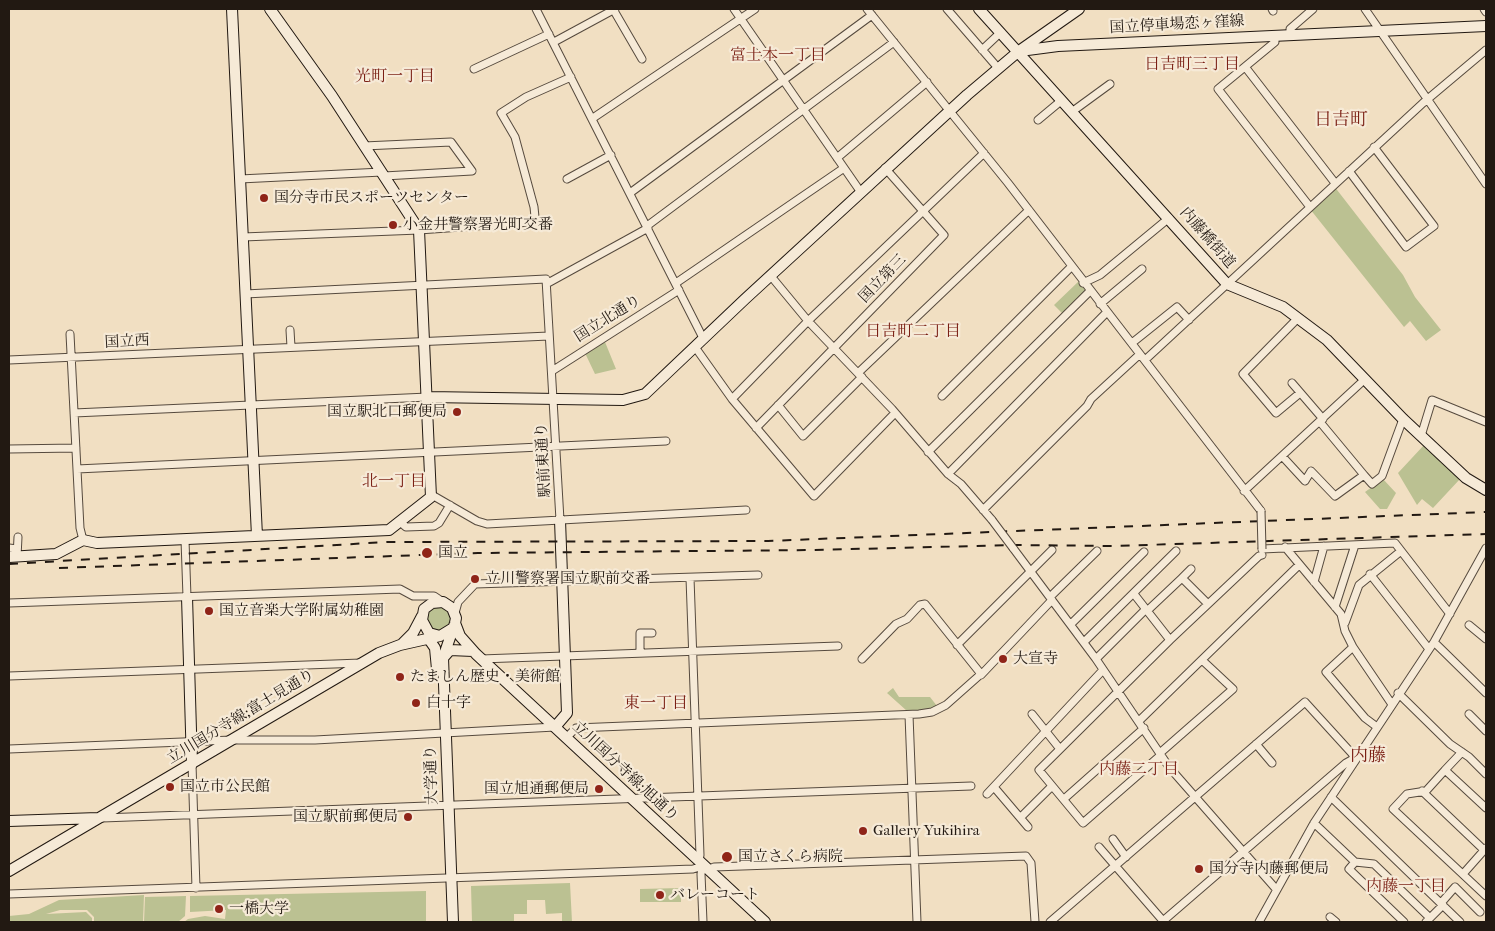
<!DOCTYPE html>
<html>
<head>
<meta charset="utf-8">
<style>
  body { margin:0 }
  #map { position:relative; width:1495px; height:931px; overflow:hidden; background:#f1dfc2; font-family:"IM FELL French Canon",serif }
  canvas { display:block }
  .frame { position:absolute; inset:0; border:10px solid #221912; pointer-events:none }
</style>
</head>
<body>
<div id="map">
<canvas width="1495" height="931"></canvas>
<div class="frame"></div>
</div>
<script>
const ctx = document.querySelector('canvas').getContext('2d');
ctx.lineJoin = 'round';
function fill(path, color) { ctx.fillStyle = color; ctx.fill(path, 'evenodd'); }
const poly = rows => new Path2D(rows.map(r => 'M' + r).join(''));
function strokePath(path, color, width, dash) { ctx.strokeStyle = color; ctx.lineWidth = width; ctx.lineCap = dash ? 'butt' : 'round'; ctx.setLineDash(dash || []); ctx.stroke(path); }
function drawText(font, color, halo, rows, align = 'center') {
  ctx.font = font + ' "IM FELL French Canon","Noto Serif JP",serif'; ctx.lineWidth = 4.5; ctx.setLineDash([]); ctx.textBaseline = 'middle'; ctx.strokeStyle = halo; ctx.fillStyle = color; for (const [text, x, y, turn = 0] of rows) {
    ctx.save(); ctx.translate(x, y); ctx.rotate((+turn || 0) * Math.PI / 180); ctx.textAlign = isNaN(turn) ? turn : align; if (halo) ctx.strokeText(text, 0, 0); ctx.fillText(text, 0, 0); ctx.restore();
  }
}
const green = poly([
  [1334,186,1403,275,1415,297,1441,330,1426,341,1410,321,1404,327,1310,209],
  [1079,281,1086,291,1063,314,1054,305],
  [605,342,616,369,595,374,585,353],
  [1424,445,1460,479,1433,508,1422,499,1417,505,1398,473],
  [1383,479,1396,493,1387,509,1380,509,1365,492],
  [438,605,449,610,452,622,444,631,431,630,425,615,427,611],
  [893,688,899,697,930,697,937,706,925,710,907,711,887,693],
  [570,883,572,922,562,922,562,913,546,914,545,900,527,900,527,914,514,914,514,922,472,922,471,886],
  [681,888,681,902,640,902,640,889],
  [426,891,426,922,184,922,188,919,205,916,225,919,226,910,190,912,190,896],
  [144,895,143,922,94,922,94,917,87,910,60,910,46,914,86,912,92,918,92,922,9,922,9,916,29,914,59,900],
  [186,896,185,916,178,922,144,922,145,897]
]);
const street = poly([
  [536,9,703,338],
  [613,9,642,59],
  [734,9,860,191],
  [867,9,1008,183,1261,511],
  [947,9,998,68],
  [1272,9,1273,11],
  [1365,9,1486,184],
  [1484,9,1486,12],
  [1290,35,1290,29,1313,9],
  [1275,36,1275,42,1218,89,1310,207],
  [554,42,615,9],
  [982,50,1001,32],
  [1246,68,1335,183],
  [474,69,549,34],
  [1073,111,1110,84],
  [593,118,755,9],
  [1038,120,1062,100],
  [364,146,451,142,472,171,384,176],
  [837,158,927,82],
  [1349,171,1406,247,1434,226,1374,147],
  [240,179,382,172],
  [567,179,611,155],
  [630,193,872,15],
  [647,226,894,42],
  [243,237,419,230,531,222,535,217,534,207,515,137,501,113,526,97,571,77],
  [770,275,808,321,892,409,948,474,961,484,992,520],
  [548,283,648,228],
  [676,283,844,168],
  [1083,283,1100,275,1169,218],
  [245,294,546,279,560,520],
  [1100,304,1142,269],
  [1298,318,1243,374,1276,413,1300,393],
  [290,330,291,347],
  [70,334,80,528,83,540],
  [1132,343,1177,307,1189,320],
  [695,347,732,399,814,496,895,413],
  [9,360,549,336],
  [1145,360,1423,103,1486,50],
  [552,371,679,290],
  [858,373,1029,210],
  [1292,383,1323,419],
  [942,396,1071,267],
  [732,399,808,321,984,153],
  [778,405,803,436,862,377],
  [74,413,428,397],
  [1320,422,1364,475],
  [756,428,944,235,885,168],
  [1421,436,1432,400,1486,422],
  [9,449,76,448],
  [928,452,1090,291],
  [1282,456,1305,481,1311,471,1335,496,1364,475,1372,484,1382,476,1403,419],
  [77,469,666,441],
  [948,474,1106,313],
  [1244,491,1364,380],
  [432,495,477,521,487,524,746,510],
  [983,510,1087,406,1091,399,1140,354],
  [400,522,406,527,434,526,439,523,450,505],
  [185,540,187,597],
  [1285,547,1341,614,1345,631,1353,647,1391,703],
  [9,548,17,549],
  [1013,548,1096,659,1169,767,1276,889],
  [1262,549,1395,543,1450,614],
  [17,557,18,537],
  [1370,574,1429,649],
  [690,578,700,855,699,861],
  [1182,578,1191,569],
  [1314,582,1324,546],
  [1134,594,1170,640,1039,770,1083,823,1161,755],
  [1050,597,1097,551],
  [9,603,400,589,413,596,434,596,443,602],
  [1335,607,1355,545],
  [1147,611,1182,578,1208,604],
  [455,613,458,602,475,584,758,575],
  [1345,623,1359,585,1401,551],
  [1071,624,1144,552],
  [1469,625,1486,639],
  [1170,640,1259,556,1262,555],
  [1084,642,1176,551],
  [1434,642,1486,693],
  [957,645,1052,550],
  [1353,647,1326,672,1365,718,1377,727],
  [640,653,640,633,652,633],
  [481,659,838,646],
  [1096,659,1146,609],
  [981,675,1052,600],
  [9,676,361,663],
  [1398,693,1450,744,1469,757,1486,774],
  [1032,714,1060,749],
  [1469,714,1486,731],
  [909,715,917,922],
  [1139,721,1299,565],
  [567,737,576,728,919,714,932,712,946,705,981,674,925,604,920,605,907,619,896,624,862,659],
  [1256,744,1272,763],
  [9,749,232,740,315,740,555,727],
  [1462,752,1445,770,1486,808],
  [1160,753,1233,689,1202,660],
  [192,764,196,888],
  [1445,770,1426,791,1407,794,1393,809,1486,896],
  [994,787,1028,827],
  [1422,791,1484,850],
  [987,794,1103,670],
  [1331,797,1460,922],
  [1064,799,1144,728],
  [1021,817,1052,786],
  [102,818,971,786],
  [1314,823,1355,862,1374,864,1430,918],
  [1113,839,1126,857],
  [1099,847,1164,922],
  [1355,862,1349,869,1404,922],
  [708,870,714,867,1026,856,1031,863,1035,922],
  [1463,874,1486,848],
  [9,894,693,869,703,866],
  [1441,903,1455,887,1480,912],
  [1330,917,1336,922],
  [1163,921,1346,763,1355,758],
  [703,922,701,874,703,866],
  [1050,922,1305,702,1356,758],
  [1259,922,1314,823,1434,642,1486,548],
  [1426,922,1443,905]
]);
const secondary = poly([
  [232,9,257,536],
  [979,9,1227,284,1283,307,1327,340,1403,419,1466,478,1486,490],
  [1020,51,1058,46,1486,26],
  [428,397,623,400,645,394,745,299,967,95,1019,51,1079,9],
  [9,557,56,554,83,540,97,543,389,530,431,497,419,230,332,96,270,9],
  [187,597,192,764],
  [455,623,460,636,476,654,765,922],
  [428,638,435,648,437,669],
  [403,643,413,633,422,616],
  [443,658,450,650,473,651],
  [555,727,567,713,560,520],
  [9,821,98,818],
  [9,871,379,653,400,645,440,636],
  [453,922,443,658,455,623,456,618,452,608,443,602,432,603,424,609,422,620,429,633,440,636,453,628]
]);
const rail = poly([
  [9,564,387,542,768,541,1486,512],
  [59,568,478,553,814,550,1015,545,1114,546,1486,534]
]);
const streetBridge = poly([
  [1261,511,1262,549],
  [992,520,1013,548]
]);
const markers = [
  [264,198,5,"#8f2418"],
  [393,225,5,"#8f2418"],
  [457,412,5,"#8f2418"],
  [427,553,6,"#8f2418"],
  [475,579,5,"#8f2418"],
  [209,611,5,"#8f2418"],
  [1003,659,5,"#8f2418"],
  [400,677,5,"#8f2418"],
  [416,703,5,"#8f2418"],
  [170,787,5,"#8f2418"],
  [599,789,5,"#8f2418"],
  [408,817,5,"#8f2418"],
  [863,831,5,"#8f2418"],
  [727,857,6,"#8f2418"],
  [1199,869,5,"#8f2418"],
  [660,895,5,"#8f2418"],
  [219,909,5,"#8f2418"]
];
const streetNames = [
  ["国立停車場恋ヶ窪線",1177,25,-3],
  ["内藤橋街道",1207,238,49],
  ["国立第三",883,279,-46],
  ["国立北通り",608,319,-32],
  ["国立西",127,342,-3],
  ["駅前東通り",544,460,-93],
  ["立川国分寺線;富士見通り",241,717,-31],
  ["立川国分寺線;旭通り",625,772,43],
  ["大学通り",432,775,-92]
];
const poiNames = [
  ["国分寺市民スポーツセンター",274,198],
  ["小金井警察署光町交番",403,225],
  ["国立駅北口郵便局",447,412,"right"],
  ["国立",438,553],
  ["立川警察署国立駅前交番",485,579],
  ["国立音楽大学附属幼稚園",219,611],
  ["大宣寺",1013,659],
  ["たましん歴史・美術館",410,677],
  ["白十字",426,703],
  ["国立市公民館",180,787],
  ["国立旭通郵便局",589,789,"right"],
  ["国立駅前郵便局",398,817,"right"],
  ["Gallery Yukihira",873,831],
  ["国立さくら病院",738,857],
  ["国分寺内藤郵便局",1209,869],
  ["バレーコート",670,895],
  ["一橋大学",229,909]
];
const neighbourhoodNames = [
  ["富士本一丁目",778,56],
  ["日吉町三丁目",1192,65],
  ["光町一丁目",395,77],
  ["日吉町二丁目",913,332],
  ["北一丁目",394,482],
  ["東一丁目",656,704],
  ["内藤二丁目",1139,770],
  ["内藤一丁目",1406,887]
];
const quarterNames = [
  ["日吉町",1341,121],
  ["内藤",1368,757]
];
fill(green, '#bbc192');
strokePath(street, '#564a3e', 9);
strokePath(secondary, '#221912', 12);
strokePath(street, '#f6ead7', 7);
strokePath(secondary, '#f6ead7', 10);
strokePath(rail, '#221912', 2, [9, 9]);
strokePath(streetBridge, '#564a3e', 9, []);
strokePath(streetBridge, '#f6ead7', 7);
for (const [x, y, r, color] of markers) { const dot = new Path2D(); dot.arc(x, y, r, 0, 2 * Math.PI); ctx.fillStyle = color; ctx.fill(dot); strokePath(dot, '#f6ead7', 2); }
drawText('15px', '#221912', '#f6ead7', streetNames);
drawText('15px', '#221912', '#f6ead7', poiNames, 'left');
drawText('16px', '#7a1f14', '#f6ead7', neighbourhoodNames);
drawText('18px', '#7a1f14', '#f6ead7', quarterNames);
</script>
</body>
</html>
